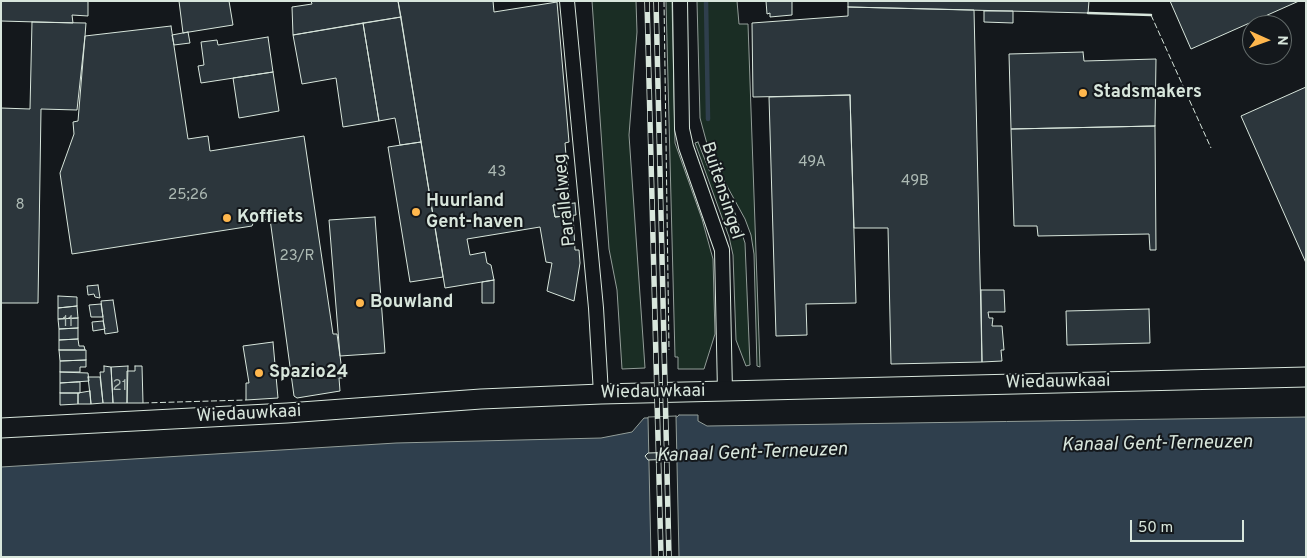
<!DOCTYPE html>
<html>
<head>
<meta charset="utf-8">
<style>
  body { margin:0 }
  #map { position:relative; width:1307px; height:558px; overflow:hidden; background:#14181c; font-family:Overpass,sans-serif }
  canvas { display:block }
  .frame { position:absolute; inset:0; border:2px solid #d8e6dc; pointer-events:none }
  .north { position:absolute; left:1242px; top:15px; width:50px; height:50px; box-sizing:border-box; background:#14181c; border:1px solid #626a69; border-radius:50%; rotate:92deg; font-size:14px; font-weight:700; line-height:20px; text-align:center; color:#d8e6dc }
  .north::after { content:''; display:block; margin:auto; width:18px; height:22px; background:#ffb74d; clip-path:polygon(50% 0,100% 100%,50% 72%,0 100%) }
  .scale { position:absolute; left:1130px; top:520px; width:114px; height:22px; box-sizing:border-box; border:2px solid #d8e6dc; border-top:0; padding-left:6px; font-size:15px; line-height:18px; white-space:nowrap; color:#d8e6dc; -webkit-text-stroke:4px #14181c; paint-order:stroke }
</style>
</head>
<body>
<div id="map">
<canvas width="1307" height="558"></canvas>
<div class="frame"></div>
<div class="north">N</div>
<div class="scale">50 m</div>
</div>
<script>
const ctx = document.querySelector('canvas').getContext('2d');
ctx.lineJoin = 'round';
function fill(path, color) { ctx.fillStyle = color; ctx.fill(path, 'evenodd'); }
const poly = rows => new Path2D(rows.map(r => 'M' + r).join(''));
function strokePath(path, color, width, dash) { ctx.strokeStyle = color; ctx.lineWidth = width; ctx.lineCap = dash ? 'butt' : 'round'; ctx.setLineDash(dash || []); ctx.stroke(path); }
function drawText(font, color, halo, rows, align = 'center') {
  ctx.font = font + ' Overpass,sans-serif'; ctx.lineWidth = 4; ctx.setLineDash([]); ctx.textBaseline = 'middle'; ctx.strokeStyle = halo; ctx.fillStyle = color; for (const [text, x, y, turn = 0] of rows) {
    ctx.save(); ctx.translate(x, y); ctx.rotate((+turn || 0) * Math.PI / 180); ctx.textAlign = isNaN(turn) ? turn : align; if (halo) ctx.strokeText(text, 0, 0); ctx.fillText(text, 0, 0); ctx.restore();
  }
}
const green = poly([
  [592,1,636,1,637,32,629,135,645,368,622,369,617,290,609,249,592,1],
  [666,1,672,1,675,143,702,219,713,259,715,334,704,369,678,369,678,357,675,357,666,1],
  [697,1,737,1,739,24,748,24,760,367,757,366,754,254,751,235,745,219,710,155,700,118,697,1],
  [698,142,709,170,735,213,745,243,750,365,746,366,736,340,733,255,729,237,695,143,698,142]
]);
const water = poly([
  [679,415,698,415,698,421,707,426,1306,417,1306,557,1,557,1,467,396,443,601,438,632,432,644,418,677,417,679,415]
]);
const pier = poly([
  [676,416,679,557,651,557,648,417,676,416]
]);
const stream = poly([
  [706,1,708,119]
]);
const building = poly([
  [1,1,88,1,88,16,72,15,73,23,1,21,1,1],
  [179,1,229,1,233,25,183,33,179,1],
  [311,1,398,1,401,17,293,35,292,7,312,4,311,1],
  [398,1,493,1,494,12,557,2,569,142,565,143,570,203,553,205,555,217,573,215,575,250,579,250,580,263,574,301,547,291,552,263,546,262,540,227,467,239,470,255,485,252,487,263,491,265,494,280,445,288,398,1],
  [766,1,792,1,792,15,770,17,770,13,767,14,766,1],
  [848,1,1089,1,1088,13,848,7,848,1],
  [1170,1,1299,1,1191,49,1170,1],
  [848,7,974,10,982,362,891,364,888,228,854,228,850,95,753,97,752,23,848,16,848,7],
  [984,11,1013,11,1013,23,984,22,984,11],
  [401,17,421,142,400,145,395,118,379,121,363,23,401,17],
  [32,22,86,23,85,36,77,110,41,109,38,303,1,303,1,108,30,109,32,22],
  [363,23,379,121,343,127,336,78,302,84,293,35,363,23],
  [171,26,188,139,208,136,210,151,304,136,333,334,337,334,343,378,339,378,340,391,297,398,294,396,270,219,254,221,252,226,72,254,60,173,74,134,73,122,78,121,85,36,171,26],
  [188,32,190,43,174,45,172,35,188,32],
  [268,37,273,72,201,83,198,66,204,65,201,42,217,40,218,45,268,37],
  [1083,52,1084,61,1156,59,1155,126,1011,129,1009,54,1083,52],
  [273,72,279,111,239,118,233,78,273,72],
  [1306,87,1306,263,1241,116,1306,87],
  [850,95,856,303,806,304,807,335,776,336,769,97,850,95],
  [1155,126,1156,250,1150,250,1149,234,1038,236,1037,226,1014,226,1011,129,1155,126],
  [421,142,443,277,410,282,388,147,421,142],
  [575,203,576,215,555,217,553,205,575,203],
  [375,217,385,353,340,356,329,220,375,217],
  [494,280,494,303,482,303,482,282,494,280],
  [98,285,100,298,95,297,94,294,88,295,87,286,98,285],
  [981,290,1004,290,1005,312,988,312,989,318,993,318,992,326,1002,326,1004,350,1001,350,1002,361,982,362,981,290],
  [58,296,77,297,77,306,58,308,58,296],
  [113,300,118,332,105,334,101,301,113,300],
  [101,304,103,317,91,317,89,305,101,304],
  [77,306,78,318,58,319,58,308,77,306],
  [1149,309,1150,343,1067,345,1066,311,1149,309],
  [78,318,78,328,59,329,58,319,78,318],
  [103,321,105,329,93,331,92,322,103,321],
  [78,328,78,339,59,340,59,329,78,328],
  [78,339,79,346,84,346,85,350,59,350,59,340,78,339],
  [273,342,278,398,246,400,246,383,249,383,243,346,273,342],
  [59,350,86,350,86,360,60,361,59,350],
  [86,360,86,367,80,367,80,372,60,372,60,361,86,360],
  [104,366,111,367,113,403,103,403,100,372,104,372,104,366],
  [128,366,127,403,113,403,111,367,128,366],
  [135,366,142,366,143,403,127,403,127,371,135,371,135,366],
  [60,372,88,373,89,381,60,383,60,372],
  [88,377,100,377,103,403,91,404,88,377],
  [77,382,80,382,80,393,60,393,60,383,77,382],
  [90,391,91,404,78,404,78,393,90,391],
  [60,393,78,393,78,404,60,405,60,393],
  [679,452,681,456,677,459,648,460,645,456,648,453,679,452]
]);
const minor = poly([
  [567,1,596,308,601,394],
  [680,1,682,129,686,147,722,250,725,392]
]);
const secondary = poly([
  [1,428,287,413,481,399,601,394,1306,377]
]);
const rail = poly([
  [647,1,661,557],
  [656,1,669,557]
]);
const fence = poly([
  [664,1,669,350],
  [1151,15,1211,148],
  [143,403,246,400]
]);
const wall = poly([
  [1088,13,1151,15]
]);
const markers = [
  [1083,93,5,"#ffb74d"],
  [416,212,5,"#ffb74d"],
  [227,218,5,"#ffb74d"],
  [360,303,5,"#ffb74d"],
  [259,373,5,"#ffb74d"]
];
const numberNames = [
  ["49A",812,163],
  ["43",497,173],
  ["49B",915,182],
  ["25;26",188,196],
  ["8",20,206],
  ["23/R",297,257],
  ["11",68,323],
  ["21",120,387]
];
const poiNames = [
  ["Stadsmakers",1093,93],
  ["Huurland",426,202],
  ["Gent-haven",426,223],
  ["Koffiets",237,218],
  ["Bouwland",370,303],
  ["Spazio24",269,373]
];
const streetNames = [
  ["Buitensingel",721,191,72],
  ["Parallelweg",566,200,-96],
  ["Wiedauwkaai",1058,383,-1],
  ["Wiedauwkaai",653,393,-1],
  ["Wiedauwkaai",249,415,-3]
];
const waterNames = [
  ["Kanaal Gent-Terneuzen",1157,445,-1],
  ["Kanaal Gent-Terneuzen",752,454,-2]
];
fill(green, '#1a2d24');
strokePath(green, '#939e99', 1);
fill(water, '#2f3f4d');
strokePath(water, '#939e99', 1);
fill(pier, '#14181c');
strokePath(pier, '#939e99', 1);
strokePath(stream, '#2f3f4d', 4.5);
fill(building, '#2c363c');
strokePath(building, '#d8e6dc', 1);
strokePath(minor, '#d8e6dc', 16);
strokePath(secondary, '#d8e6dc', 21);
strokePath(minor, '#14181c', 14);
strokePath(secondary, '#14181c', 19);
strokePath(rail, '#d8e6dc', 5.5);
strokePath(rail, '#14181c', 4, [11]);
strokePath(fence, '#d8e6dc', 1, [6, 2.5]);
strokePath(wall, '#d8e6dc', 2.5);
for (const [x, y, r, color] of markers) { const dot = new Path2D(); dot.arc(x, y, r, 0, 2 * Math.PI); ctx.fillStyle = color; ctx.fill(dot); strokePath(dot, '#14181c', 2); }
drawText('15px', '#adbab4', null, numberNames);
drawText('bold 18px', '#d8e6dc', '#14181c', poiNames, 'left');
drawText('18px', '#d8e6dc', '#14181c', streetNames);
drawText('italic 19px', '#d8e6dc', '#14181c', waterNames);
</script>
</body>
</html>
